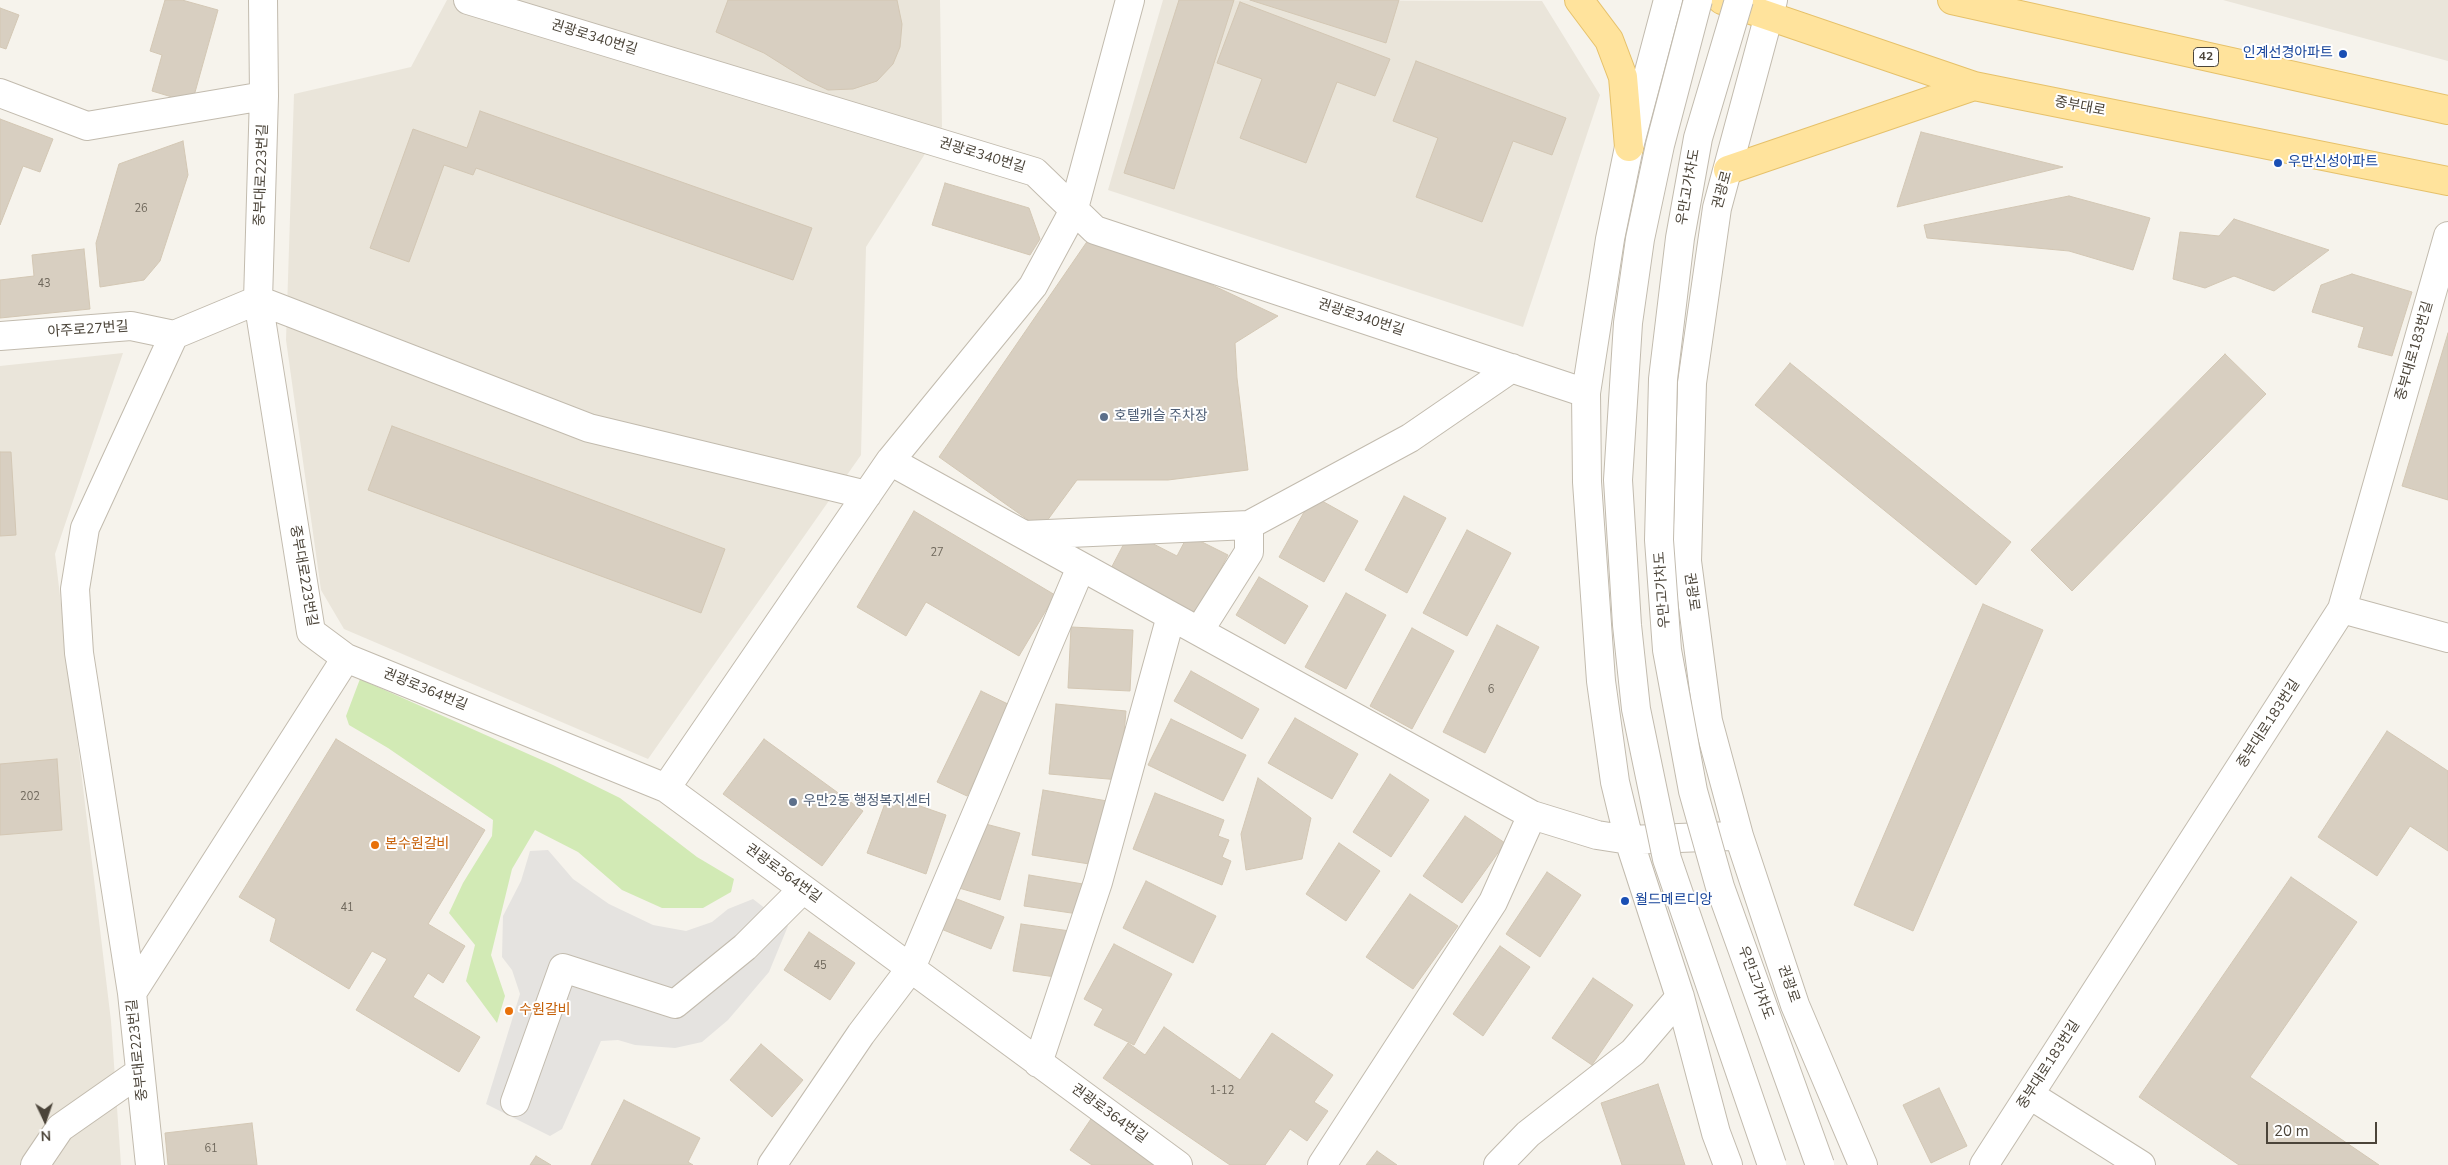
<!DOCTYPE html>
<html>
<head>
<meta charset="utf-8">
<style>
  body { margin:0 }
  #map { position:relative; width:2448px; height:1165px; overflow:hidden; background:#f6f3ec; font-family:"Nunito Sans",sans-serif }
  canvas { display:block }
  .north { position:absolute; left:20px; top:1095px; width:50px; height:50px; -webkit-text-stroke:4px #fff; paint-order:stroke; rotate:177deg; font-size:14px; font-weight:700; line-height:20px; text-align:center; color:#4b4439 }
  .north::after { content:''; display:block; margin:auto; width:18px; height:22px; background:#4b4439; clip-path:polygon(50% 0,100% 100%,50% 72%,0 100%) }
  .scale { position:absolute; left:2266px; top:1122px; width:111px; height:22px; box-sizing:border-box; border:2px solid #4b4439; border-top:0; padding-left:6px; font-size:15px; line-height:18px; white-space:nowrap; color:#4b4439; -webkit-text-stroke:4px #fff; paint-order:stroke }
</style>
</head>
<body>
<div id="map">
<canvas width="2448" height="1165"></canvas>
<div class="north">N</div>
<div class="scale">20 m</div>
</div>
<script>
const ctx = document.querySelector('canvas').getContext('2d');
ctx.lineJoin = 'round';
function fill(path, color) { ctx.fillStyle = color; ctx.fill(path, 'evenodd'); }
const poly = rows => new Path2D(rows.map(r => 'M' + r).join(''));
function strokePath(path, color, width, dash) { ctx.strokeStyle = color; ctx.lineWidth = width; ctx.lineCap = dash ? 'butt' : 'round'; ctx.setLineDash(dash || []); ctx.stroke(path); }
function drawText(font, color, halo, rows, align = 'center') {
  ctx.font = font + ' "Nunito Sans","Noto Sans KR",sans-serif'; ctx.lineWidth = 4; ctx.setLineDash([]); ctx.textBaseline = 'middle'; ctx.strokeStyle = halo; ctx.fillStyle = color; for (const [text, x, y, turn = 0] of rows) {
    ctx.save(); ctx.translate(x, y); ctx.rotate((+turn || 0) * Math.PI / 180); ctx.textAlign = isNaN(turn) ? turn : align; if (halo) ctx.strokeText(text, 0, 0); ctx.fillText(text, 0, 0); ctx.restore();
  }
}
const residential = poly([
  [447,0,940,0,942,127,866,247,861,455,648,759,344,629,321,590,286,340,294,94,411,67],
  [1163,0,1542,1,1600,95,1523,327,1108,190],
  [2223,0,2448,0,2448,61],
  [123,353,55,554,111,1021,121,1165,0,1165,0,366]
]);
const green = poly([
  [360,679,553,765,620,798,697,857,734,879,731,892,703,908,662,908,622,890,578,852,535,830,512,869,491,955,505,996,497,1023,466,981,475,945,449,913,463,883,492,836,493,820,388,748,349,725,346,716]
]);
const parking = poly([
  [548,850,573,879,609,904,653,925,686,931,712,922,728,909,753,899,788,926,769,972,728,1020,702,1042,675,1048,635,1045,618,1040,601,1041,562,1129,550,1136,486,1104,520,994,512,970,502,957,503,916,521,881,530,851]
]);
const building = poly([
  [165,0,182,0,218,10,192,103,152,91,162,55,150,51,165,0],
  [728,0,897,0,902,24,900,47,893,64,877,81,853,89,828,90,807,80,764,53,716,32,728,0],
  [1179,0,1234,0,1174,189,1124,173,1179,0],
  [1250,0,1399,0,1386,43,1250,0],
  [1240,2,1390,59,1375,96,1337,82,1306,163,1240,138,1262,79,1217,63,1240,2],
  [0,8,19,15,6,49,0,47,0,8],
  [1416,61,1566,118,1552,155,1513,141,1482,222,1416,197,1438,138,1393,121,1416,61],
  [480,111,812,228,793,280,476,168,473,175,444,165,409,262,370,248,413,129,467,148,480,111],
  [0,119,53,139,40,172,23,166,0,225,0,119],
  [1921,132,2063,167,1897,207,1921,132],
  [183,141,188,175,160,261,144,280,100,287,96,243,119,164,183,141],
  [945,183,1029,208,1040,239,1030,255,932,225,945,183],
  [2069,196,2150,218,2133,270,2069,251,1927,238,1924,225,2069,196],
  [2234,219,2329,250,2274,291,2234,276,2205,288,2173,279,2180,232,2219,236,2234,219],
  [1095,230,1278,316,1235,343,1237,378,1248,470,1168,480,1077,480,1041,529,939,457,1095,230],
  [84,249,90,309,0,318,0,280,34,276,32,255,84,249],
  [2352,274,2412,292,2392,356,2358,347,2364,327,2312,312,2321,285,2352,274],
  [2448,333,2448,500,2402,486,2448,333],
  [2225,354,2266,394,2072,591,2031,550,2225,354],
  [1790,363,2011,542,1976,585,1755,405,1790,363],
  [392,426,725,549,701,613,368,490,392,426],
  [0,452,11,452,16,535,0,536,0,452],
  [1313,496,1358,521,1324,582,1279,557,1313,496],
  [1404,496,1446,518,1407,593,1365,570,1404,496],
  [914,511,1055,595,1019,656,926,602,906,636,857,607,914,511],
  [1467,530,1511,553,1467,636,1423,613,1467,530],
  [1130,532,1177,556,1188,535,1228,555,1194,620,1107,576,1130,532],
  [1259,577,1308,606,1285,644,1236,615,1259,577],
  [1346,593,1386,615,1346,689,1305,667,1346,593],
  [1983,604,2043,630,1913,931,1854,905,1983,604],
  [1497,625,1539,647,1485,753,1443,732,1497,625],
  [1071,627,1133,630,1130,691,1068,688,1071,627],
  [1412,628,1454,651,1412,729,1370,706,1412,628],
  [1191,671,1259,709,1242,739,1174,701,1191,671],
  [981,691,1012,706,967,796,937,782,981,691],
  [1056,704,1126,711,1120,780,1049,774,1056,704],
  [1295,718,1358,754,1332,799,1268,763,1295,718],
  [1171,719,1246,755,1223,801,1148,765,1171,719],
  [2387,731,2448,771,2448,851,2410,826,2377,876,2318,837,2387,731],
  [336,739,485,830,428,924,465,946,443,983,428,973,413,997,480,1037,459,1072,356,1010,387,959,372,951,349,989,270,941,276,919,239,897,336,739],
  [764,739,863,811,822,866,723,794,764,739],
  [57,759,62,830,0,835,0,764,57,759],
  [1390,774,1429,800,1391,857,1353,832,1390,774],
  [1258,778,1311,818,1302,859,1246,870,1241,834,1258,778],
  [1043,790,1113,802,1102,866,1032,855,1043,790],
  [1155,793,1224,820,1218,836,1229,840,1222,857,1231,861,1222,885,1133,849,1155,793],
  [888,795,946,815,926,874,867,853,888,795],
  [1465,816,1505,843,1462,903,1423,876,1465,816],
  [978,822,1020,833,1000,900,959,888,978,822],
  [1339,843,1380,871,1346,921,1306,894,1339,843],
  [1547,872,1581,895,1540,957,1506,934,1547,872],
  [1029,875,1083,884,1078,914,1024,906,1029,875],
  [2291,877,2357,922,2250,1077,2379,1165,2239,1165,2139,1097,2291,877],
  [1146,881,1216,916,1193,963,1123,928,1146,881],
  [1410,894,1458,926,1413,989,1366,957,1410,894],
  [949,896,1004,917,991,949,936,927,949,896],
  [1021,924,1070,931,1063,978,1013,971,1021,924],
  [809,932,855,963,830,1000,784,970,809,932],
  [1114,944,1172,974,1134,1045,1094,1025,1103,1009,1084,999,1114,944],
  [1500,946,1530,967,1483,1036,1453,1014,1500,946],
  [1593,978,1633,1005,1592,1065,1552,1038,1593,978],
  [1164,1027,1240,1080,1272,1033,1333,1075,1314,1102,1328,1111,1307,1141,1290,1129,1265,1165,1230,1165,1103,1078,1128,1043,1145,1055,1164,1027],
  [761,1044,803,1080,772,1117,730,1080,761,1044],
  [1658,1084,1685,1165,1622,1165,1601,1103,1658,1084],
  [1939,1088,1967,1146,1931,1163,1903,1105,1939,1088],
  [624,1100,700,1138,688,1162,693,1165,591,1165,624,1100],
  [1095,1113,1167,1165,1092,1165,1070,1150,1095,1113],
  [252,1123,257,1165,168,1165,165,1133,252,1123],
  [1377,1151,1397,1165,1366,1165,1377,1151],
  [536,1156,551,1165,530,1165,536,1156]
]);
const minor = poly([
  [468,0,1035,172,1095,230,1586,393],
  [1668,0,1629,147,1610,239,1586,393,1587,482,1601,681,1615,782,1629,840,1680,997,1716,1133,1728,1165],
  [1773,0,1717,208,1692,383,1687,561,1708,721,1739,836,1795,1005,1863,1165],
  [0,93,87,126,264,96],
  [0,336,131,326,174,335,258,300,589,428,867,495],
  [890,461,1532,815,1597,835,1629,840,1729,836],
  [1025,535,1249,525],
  [2342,609,2448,638],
  [1199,631,1249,552,1249,525,1410,438,1512,368],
  [346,658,666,788,1178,1165],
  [666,788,890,461,1033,286,1073,212,1130,0],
  [132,993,79,653,75,589,85,528,174,335],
  [1038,1063,1098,882,1171,616],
  [2030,1095,2141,1165],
  [515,1102,563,968,675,1004,745,947,803,889],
  [35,1165,60,1128,140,1072],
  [150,1165,132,993,346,658,311,632,258,300,264,96,263,0],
  [772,1165,861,1034,911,968,1081,567],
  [1322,1165,1493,902,1532,815],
  [1498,1165,1528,1134,1633,1052,1680,997],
  [1984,1165,2342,609,2448,236]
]);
const major = poly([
  [1579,0,1609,40,1623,77,1629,147],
  [1722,0,1974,86,2448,181],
  [1952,0,2448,110],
  [1728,170,1974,86]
]);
const minorBridge = poly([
  [1698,0,1660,145,1640,239,1628,323,1618,480,1627,625,1636,709,1667,859,1772,1165],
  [1739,0,1698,138,1680,238,1663,379,1659,540,1667,650,1693,791,1720,887,1820,1165]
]);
const markers = [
  [2343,54,5,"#1a4fb4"],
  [2278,163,5,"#1a4fb4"],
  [1104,417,5,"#5c6f8a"],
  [793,802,5,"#5c6f8a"],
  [375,845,5,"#e8710a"],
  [1625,901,5,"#1a4fb4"],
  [509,1011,5,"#e8710a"]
];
const numberNames = [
  ["26",141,209],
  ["43",44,284],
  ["27",937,553],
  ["6",1491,690],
  ["202",30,797],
  ["41",347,908],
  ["45",820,966],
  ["1-12",1222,1091],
  ["61",211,1149]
];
const shields = [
  [2206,57,25]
];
const shieldNames = [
  ["42",2206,57]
];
const streetNames = [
  ["권광로340번길",594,38,17],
  ["중부대로",2080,107,11],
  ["권광로340번길",982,156,17],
  ["중부대로223번길",262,175,-88],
  ["우만고가차도",1689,187,-80],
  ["권광로",1723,190,-75],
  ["권광로340번길",1361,318,18],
  ["아주로27번길",88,330,-4],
  ["중부대로183번길",2415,351,-74],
  ["중부대로223번길",303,576,80],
  ["우만고가차도",1663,590,-94],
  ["권광로",1691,592,82],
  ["권광로364번길",425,690,22],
  ["중부대로183번길",2269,724,-57],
  ["권광로364번길",783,874,36],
  ["우만고가차도",1755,983,70],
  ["권광로",1788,984,71],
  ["중부대로223번길",138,1050,-96],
  ["중부대로183번길",2049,1065,-57],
  ["권광로364번길",1109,1114,36]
];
const transitNames = [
  ["인계선경아파트",2333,54,"right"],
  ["우만신성아파트",2288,163],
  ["월드메르디앙",1635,901]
];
const serviceNames = [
  ["호텔캐슬 주차장",1114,417],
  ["우만2동 행정복지센터",803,802]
];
const foodNames = [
  ["본수원갈비",385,845],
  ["수원갈비",519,1011]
];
fill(residential, '#eae5da');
fill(green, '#d2eab5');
fill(parking, '#e5e3e0');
fill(building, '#d8cfc1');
strokePath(building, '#d3c7b4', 1);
strokePath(minor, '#c2bbae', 30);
strokePath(major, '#e6c16a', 30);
strokePath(minor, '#fff', 28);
strokePath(major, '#ffe39c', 28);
strokePath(minorBridge, '#c2bbae', 30, []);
strokePath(minorBridge, '#fff', 28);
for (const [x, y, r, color] of markers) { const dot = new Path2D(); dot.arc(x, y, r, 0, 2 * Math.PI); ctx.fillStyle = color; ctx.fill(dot); strokePath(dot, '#fff', 2); }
drawText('11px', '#6e675b', null, numberNames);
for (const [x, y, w] of shields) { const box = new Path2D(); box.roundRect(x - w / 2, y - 9.5, w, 19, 4); ctx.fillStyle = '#fff'; ctx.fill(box); strokePath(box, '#4b4439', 1); }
drawText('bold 12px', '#4b4439', null, shieldNames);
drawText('14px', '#4b4439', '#fff', streetNames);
drawText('14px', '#164399', '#fff', transitNames, 'left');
drawText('14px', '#4e5e75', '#fff', serviceNames, 'left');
drawText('14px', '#c56008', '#fff', foodNames, 'left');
</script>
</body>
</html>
